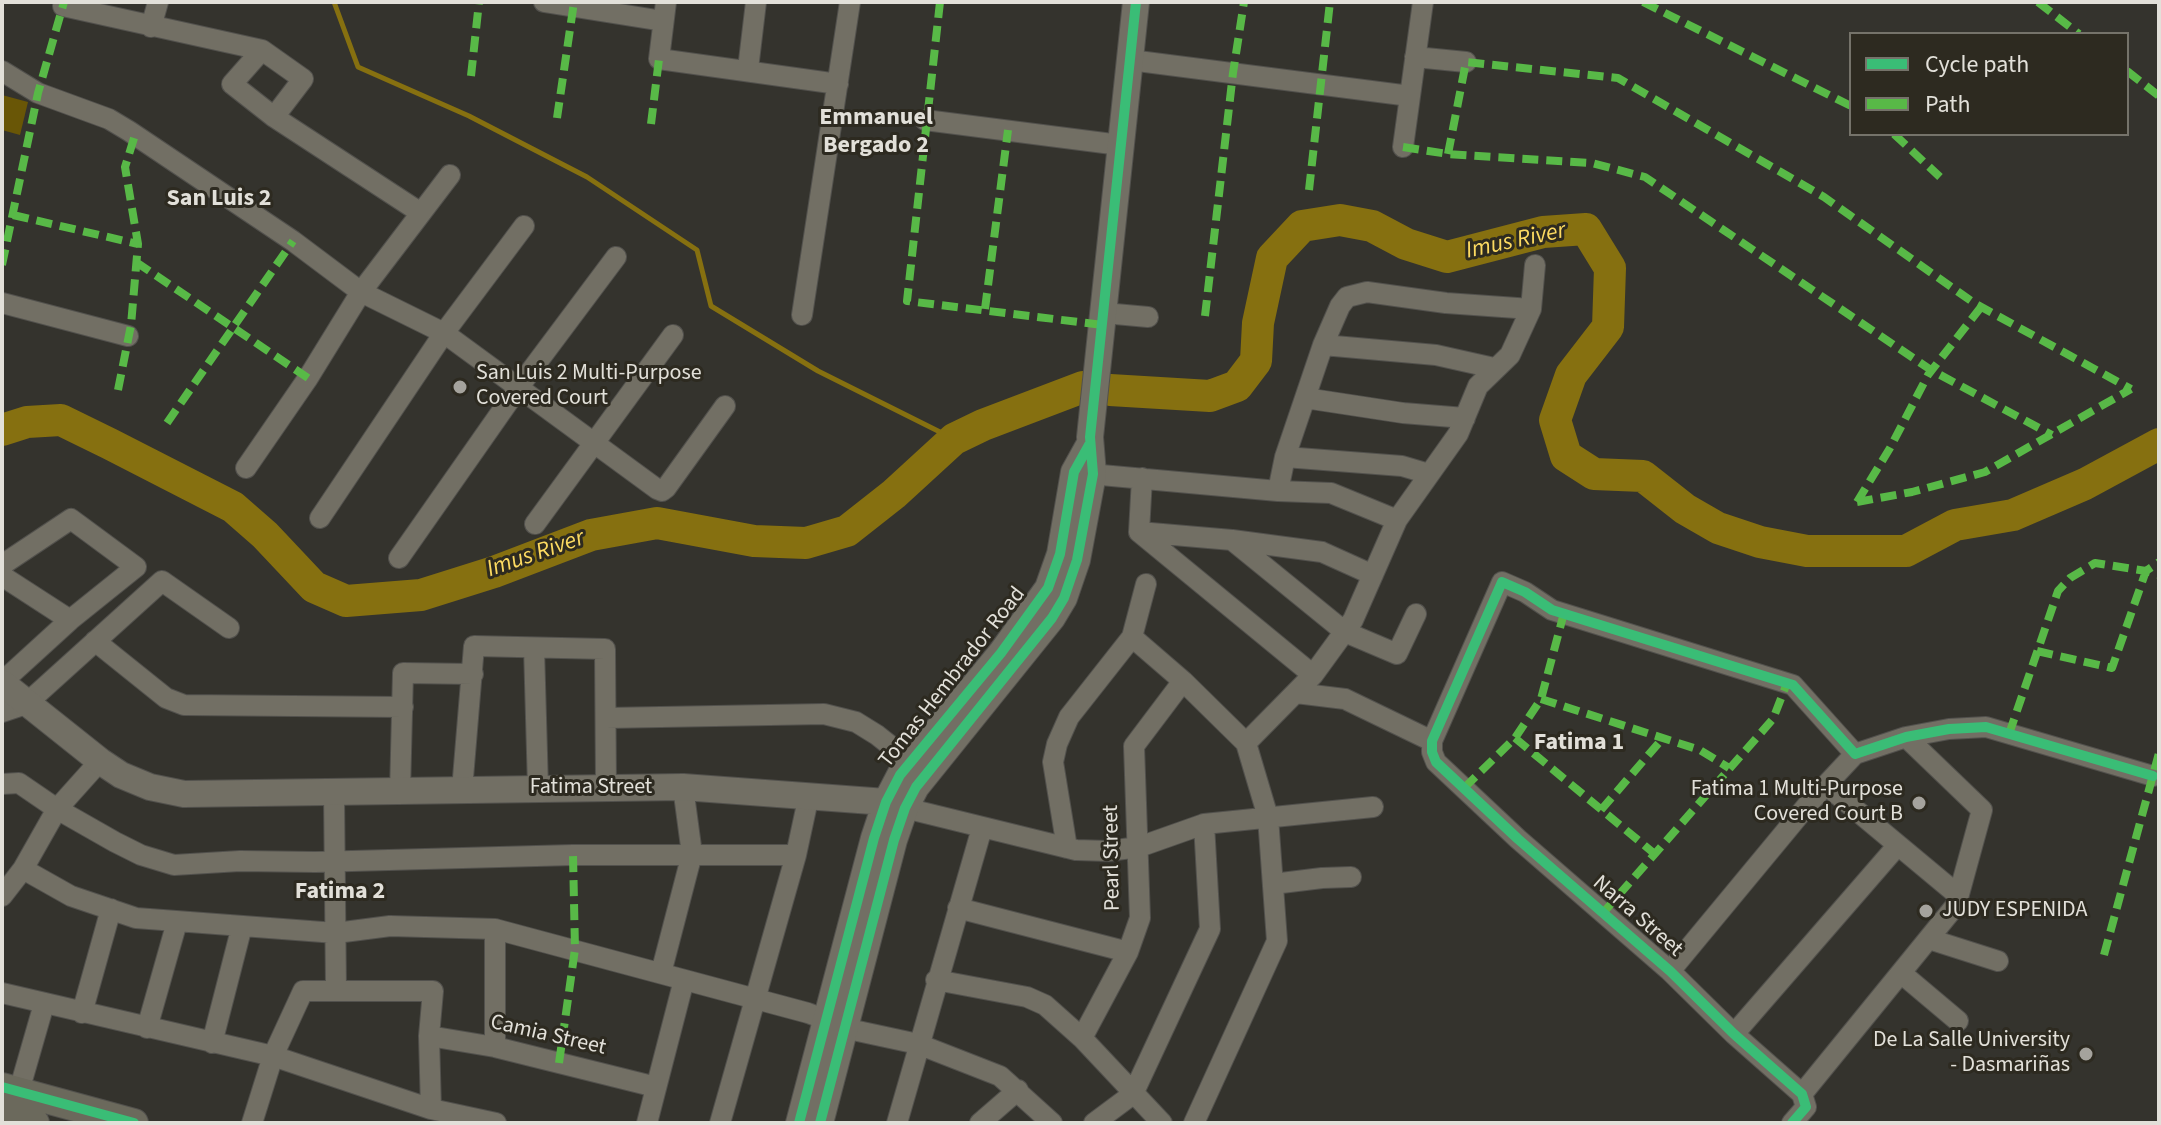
<!DOCTYPE html>
<html>
<head>
<meta charset="utf-8">
<style>
  body { margin:0 }
  #map { position:relative; width:2161px; height:1125px; overflow:hidden; background:#34332d; font-family:"Source Sans 3",sans-serif }
  canvas { display:block }
  .frame { position:absolute; inset:0; border:4px solid #e2e0d9; pointer-events:none }
  .legend { position:absolute; left:1849px; top:32px; width:280px; height:104px; box-sizing:border-box; background:#2d2a20; border:2px solid #75736a; margin:0; padding:10px 14px; list-style:none; font-size:24px; color:#e2e0d9 }
  .legend li { display:flex; align-items:center; gap:16px; height:40px }
  .legend b { width:40px; border:2px solid #75736a }
</style>
</head>
<body>
<div id="map">
<canvas width="2161" height="1125"></canvas>
<div class="frame"></div>
<ul class="legend">
<li><b style="height:10px;background:#3abd76"></b>Cycle path</li>
<li><b style="height:10px;background:#58b947"></b>Path</li>
</ul>
</div>
<script>
const ctx = document.querySelector('canvas').getContext('2d');
ctx.lineJoin = 'round';
function fill(path, color) { ctx.fillStyle = color; ctx.fill(path, 'evenodd'); }
const poly = rows => new Path2D(rows.map(r => 'M' + r).join(''));
function strokePath(path, color, width, dash) { ctx.strokeStyle = color; ctx.lineWidth = width; ctx.lineCap = dash ? 'butt' : 'round'; ctx.setLineDash(dash || []); ctx.stroke(path); }
function drawText(font, color, halo, rows, align = 'center') {
  ctx.font = font + ' "Source Sans 3",sans-serif'; ctx.lineWidth = 6; ctx.setLineDash([]); ctx.textBaseline = 'middle'; ctx.strokeStyle = halo; ctx.fillStyle = color; for (const [text, x, y, turn = 0] of rows) {
    ctx.save(); ctx.translate(x, y); ctx.rotate((+turn || 0) * Math.PI / 180); ctx.textAlign = isNaN(turn) ? turn : align; if (halo) ctx.strokeText(text, 0, 0); ctx.fillText(text, 0, 0); ctx.restore();
  }
}
const green = poly([
  [2,95,28,102,20,135,2,130]
]);
const stream = poly([
  [334,2,358,67,469,116,587,177,697,250,711,306,818,371,954,439]
]);
const river = poly([
  [1110,390,1210,396,1237,386,1256,361,1258,323,1272,258,1302,226,1340,220,1372,226,1406,244,1447,257,1543,232,1586,229,1610,268,1608,327,1571,375,1555,420,1566,456,1594,474,1643,476,1685,509,1718,528,1760,542,1807,551,1906,551,1955,525,2013,515,2085,484,2159,444],
  [2,430,27,422,61,420,110,444,233,507,265,535,314,587,346,601,421,595,494,572,591,535,657,523,754,541,806,543,847,531,894,494,954,439,983,425,1083,387]
]);
const minor = poly([
  [544,2,663,21],
  [666,2,659,59,838,84],
  [63,6,262,50,303,79,274,117],
  [151,27,158,2],
  [262,50,232,84,274,117,421,213],
  [1415,57,1466,62],
  [1130,60,1410,96],
  [748,69,756,2],
  [2,71,38,93,109,119,129,131,293,241,361,292,444,333,657,489,662,491,666,488,725,406],
  [925,120,1120,145],
  [1403,147,1423,2],
  [2,303,128,336],
  [1104,313,1148,317],
  [802,315,850,2],
  [1323,345,1436,355,1494,368],
  [1305,398,1403,413,1465,418],
  [1285,457,1402,466,1429,474],
  [246,468,308,378,361,292,450,175],
  [1079,473,1278,491,1331,493,1397,520],
  [1142,478,1139,532,1313,675],
  [1278,491,1285,457,1323,345,1340,306,1347,297,1367,292,1446,303,1531,309],
  [320,518,444,333,524,226],
  [535,524,673,335],
  [1139,532,1232,540,1322,552,1373,575],
  [1232,540,1345,632,1397,654,1416,614],
  [399,558,518,388,616,257],
  [2,565,71,519,136,567,70,620,2,682],
  [2,576,70,620],
  [1132,637,1183,681,1246,743,1268,817,1277,941,1194,1123],
  [95,641,166,698,184,705,403,707],
  [534,648,538,788],
  [1296,693,1345,699,1432,741],
  [2,712,26,704,162,581,229,628],
  [606,718,824,714,856,722,877,735,911,762],
  [1246,743,1313,675,1353,620,1397,520,1458,434,1478,386,1510,355,1531,309,1535,265],
  [2,784,19,783,57,809,115,842,141,855,174,865,240,861,315,862,573,855,796,855],
  [1826,785,1958,895],
  [462,790,474,646,605,649,606,788],
  [334,793,336,991],
  [400,793,403,673,473,674],
  [905,808,1076,850,1108,851,1139,847,1204,824,1373,807],
  [1067,848,1053,762,1057,744,1069,717,1132,637,1146,584],
  [23,869,71,896,136,918,336,933,390,926,495,929,808,1013,853,1030,918,1044,1000,1076,1052,1123],
  [1273,884,1322,878,1351,877],
  [2,896,23,869,57,809,100,761],
  [958,908,1128,952],
  [495,929,495,1047],
  [1929,939,1998,961],
  [1670,971,1810,802,1855,754],
  [661,973,692,854,683,787],
  [1901,973,1958,1021],
  [936,980,1027,997,1045,1005,1082,1038,1162,1123],
  [2,993,273,1056,431,1109,496,1123],
  [82,1013,111,909],
  [147,1028,177,922],
  [1734,1034,1898,845],
  [429,1036,495,1047,656,1087],
  [1082,1038,1128,952,1140,918,1134,746,1183,681],
  [212,1043,242,926],
  [19,1091,44,1004],
  [1802,1094,1956,905,1982,810,1906,737],
  [252,1123,273,1056,303,991,433,991,429,1036,431,1109],
  [647,1123,684,980],
  [720,1123,796,855,809,795],
  [897,1123,982,828],
  [980,1123,1018,1090],
  [1094,1123,1133,1094,1210,929,1204,824],
  [1792,1123,1806,1107,1802,1094,1734,1034,1670,971,1518,839,1436,762,1432,752,1432,741,1502,582,1525,592,1552,610,1793,685,1855,754,1906,737,1949,729,1986,727,2153,776]
]);
const tertiary = poly([
  [2,683,100,761,121,775,150,787,184,794,683,787,886,802,905,808],
  [799,1123,874,838,886,802,900,775,1001,653,1048,588,1060,554,1074,472,1089,445],
  [820,1123,894,840,905,808,916,787,1052,618,1064,598,1077,560,1093,474,1090,437,1136,2]
]);
const secondary = poly([
  [2,1087,134,1123],
  [2,1114,35,1123]
]);
const quiet = poly([
  [940,2,907,301,1103,325],
  [1643,2,1851,106],
  [2038,2,2079,34],
  [2127,71,2159,96],
  [471,76,479,2],
  [557,118,574,2],
  [651,124,659,59],
  [1894,134,1940,177],
  [1403,147,1448,154,1592,163,1645,177,1931,370,2052,435],
  [1448,154,1466,62,1618,78,1824,197,1974,303,2131,389],
  [1309,190,1330,2],
  [13,215,138,244],
  [136,262,308,378],
  [2,265,38,93,64,2],
  [985,309,1008,130],
  [1205,316,1233,73,1244,2],
  [118,390,131,325,138,244,125,167,135,135],
  [167,423,293,241],
  [1857,502,1912,492,1985,472,2131,389],
  [1857,502,1890,448,1928,375,1981,307],
  [2037,651,2112,668,2146,571,2159,575],
  [1541,699,1700,750,1729,768],
  [2009,734,2058,591,2070,578,2095,563,2146,571,2159,562],
  [1515,738,1656,855],
  [1464,788,1515,738,1541,699,1564,613],
  [1601,810,1663,738],
  [1603,913,1773,719,1787,683],
  [2104,955,2159,753],
  [559,1063,575,949,573,855]
]);
const cycleway = poly([
  [2,1087,134,1123],
  [799,1123,874,838,886,802,900,775,1001,653,1048,588,1060,554,1074,472,1089,445],
  [820,1123,894,840,905,808,916,787,1052,618,1064,598,1077,560,1093,474,1090,437,1136,2],
  [1792,1123,1806,1107,1802,1094,1734,1034,1670,971,1518,839,1436,762,1432,752,1432,741,1502,582,1525,592,1552,610,1793,685,1855,754,1906,737,1949,729,1986,727,2153,776]
]);
const markers = [
  [460,387,8,"#a5a39d"],
  [1919,803,8,"#a5a39d"],
  [1926,911,8,"#a5a39d"],
  [2086,1054,8,"#a5a39d"]
];
const poiNames = [
  ["San Luis 2 Multi-Purpose",476,374],
  ["Covered Court",476,399],
  ["Fatima 1 Multi-Purpose",1903,790,"right"],
  ["Covered Court B",1903,815,"right"],
  ["JUDY ESPENIDA",1942,911],
  ["De La Salle University",2070,1041,"right"],
  ["- Dasmariñas",2070,1066,"right"]
];
const streetNames = [
  ["Tomas Hembrador Road",953,678,-52],
  ["Fatima Street",591,788],
  ["Pearl Street",1113,858,-91],
  ["Narra Street",1637,917,41],
  ["Camia Street",548,1036,13]
];
const neighbourhoodNames = [
  ["Emmanuel",876,119],
  ["Bergado 2",876,147],
  ["San Luis 2",219,200],
  ["Fatima 1",1579,744],
  ["Fatima 2",340,893]
];
const waterNames = [
  ["Imus River",1516,242,-12],
  ["Imus River",536,555,-19]
];
fill(green, '#695606');
strokePath(stream, '#867010', 5);
strokePath(river, '#867010', 32);
strokePath(minor, '#52514d', 22);
strokePath(tertiary, '#52514d', 28);
strokePath(secondary, '#52514d', 30);
strokePath(minor, '#726f64', 20);
strokePath(tertiary, '#726f64', 26);
strokePath(secondary, '#6b695c', 28);
strokePath(quiet, '#58b947', 8, [16, 8]);
strokePath(cycleway, '#3abd76', 10);
for (const [x, y, r, color] of markers) { const dot = new Path2D(); dot.arc(x, y, r, 0, 2 * Math.PI); ctx.fillStyle = color; ctx.fill(dot); strokePath(dot, '#2d2a20', 3); }
drawText('22px', '#e2e0d9', '#2d2a20', poiNames, 'left');
drawText('22px', '#e2e0d9', '#2d2a20', streetNames);
drawText('bold 24px', '#e2e0d9', '#2d2a20', neighbourhoodNames);
drawText('italic 24px', '#fcda61', '#2d2a20', waterNames);
</script>
</body>
</html>
